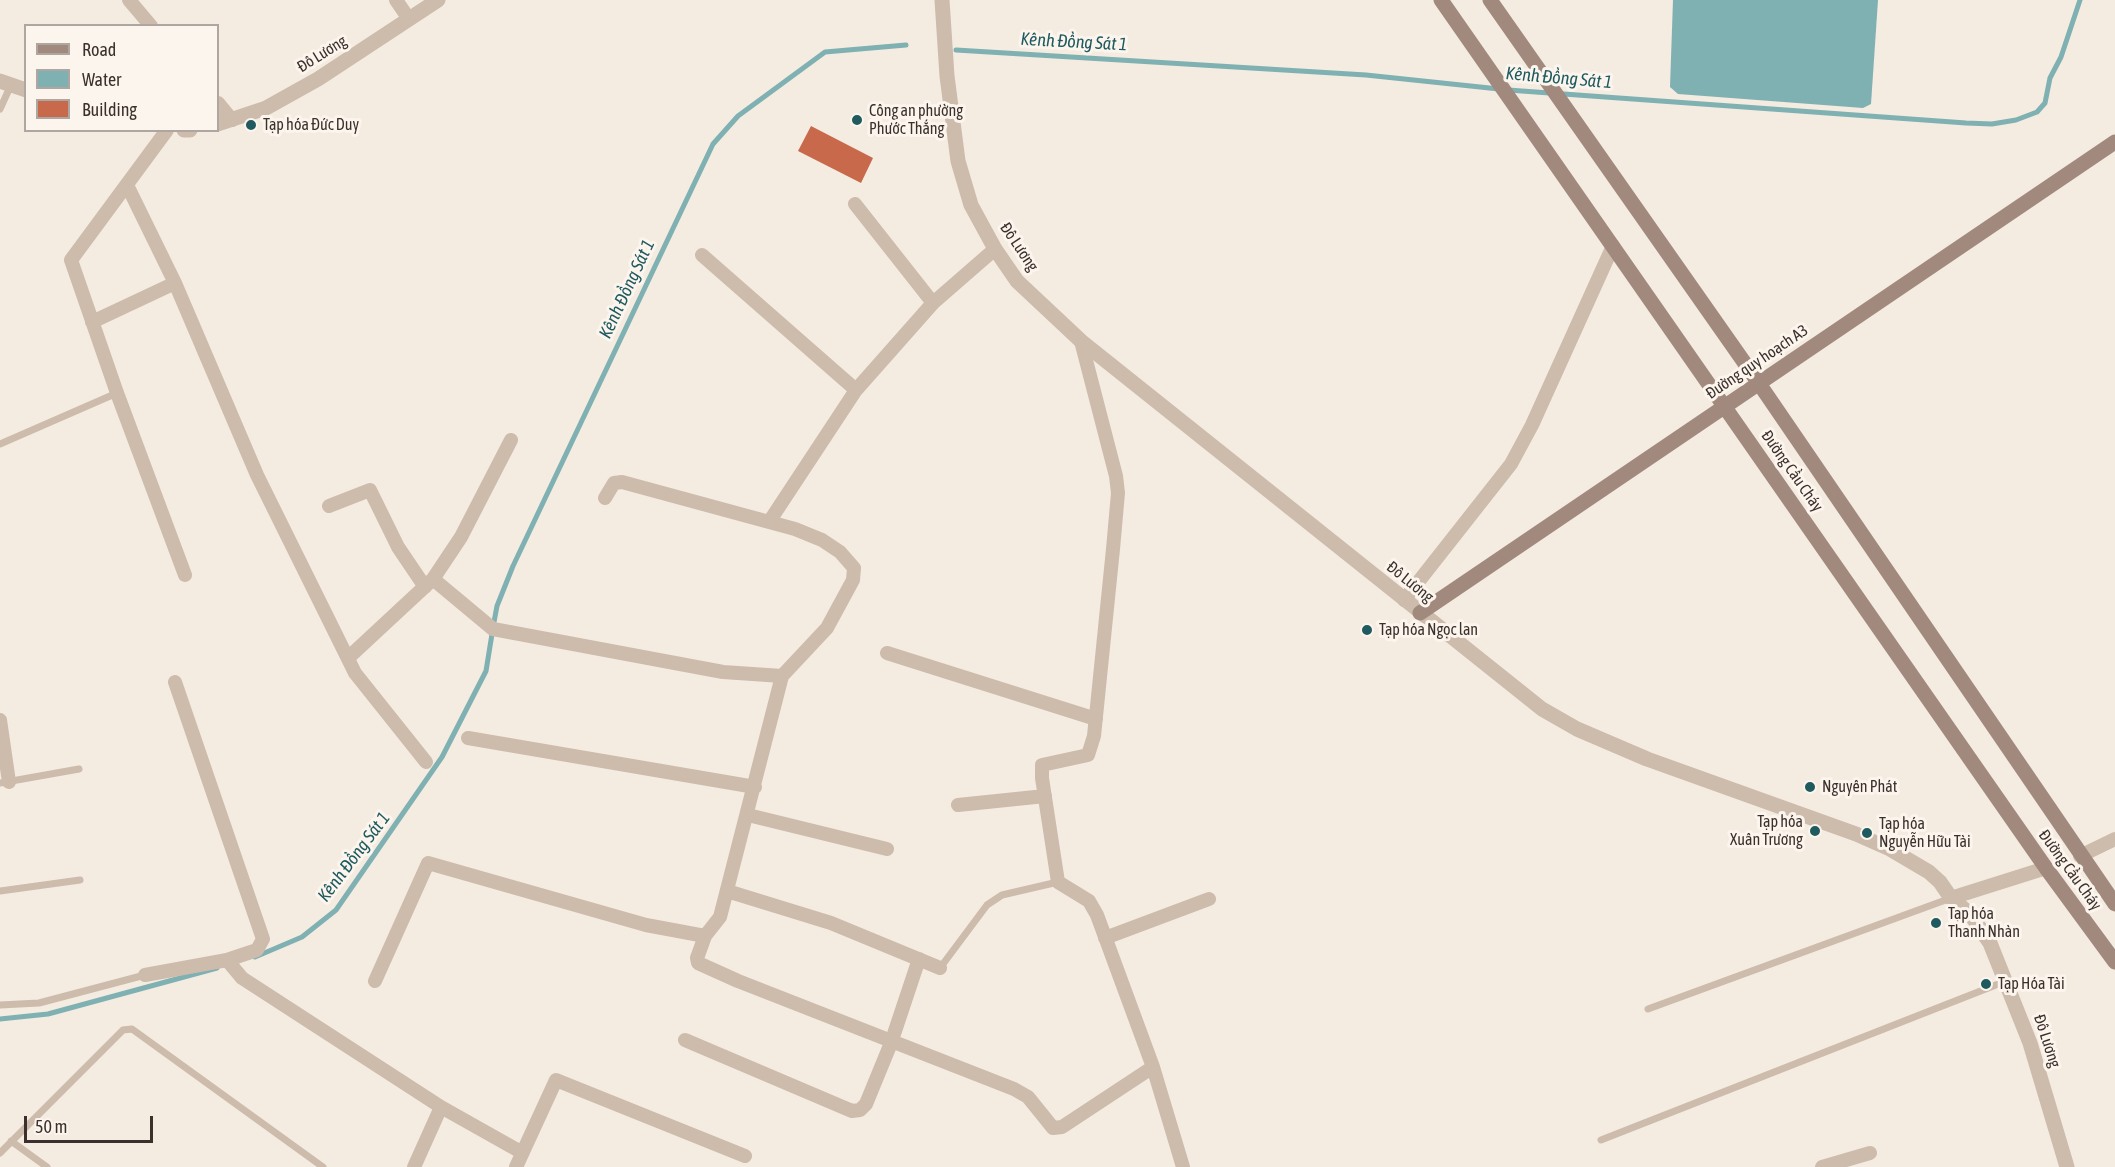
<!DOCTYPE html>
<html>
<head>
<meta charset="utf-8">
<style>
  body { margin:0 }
  #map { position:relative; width:2115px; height:1167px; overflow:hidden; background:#f4ebe1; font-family:"Asap Condensed",sans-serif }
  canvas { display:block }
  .legend { position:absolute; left:24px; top:24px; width:195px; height:108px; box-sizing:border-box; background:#fbf5ee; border:2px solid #aea6a0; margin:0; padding:8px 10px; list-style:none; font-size:18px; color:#3b302b }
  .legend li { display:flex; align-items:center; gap:12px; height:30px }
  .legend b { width:30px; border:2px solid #aea6a0 }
  .scale { position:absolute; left:24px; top:1116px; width:129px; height:27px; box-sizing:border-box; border:3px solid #3b302b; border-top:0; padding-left:8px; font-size:18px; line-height:21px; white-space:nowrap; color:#3b302b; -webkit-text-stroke:4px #fbf5ee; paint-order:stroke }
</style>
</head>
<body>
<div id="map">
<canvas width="2115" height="1167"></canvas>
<ul class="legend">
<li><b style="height:8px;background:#a18a7d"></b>Road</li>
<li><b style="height:16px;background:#7fb0b2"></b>Water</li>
<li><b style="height:16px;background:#c8694b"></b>Building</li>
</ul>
<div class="scale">50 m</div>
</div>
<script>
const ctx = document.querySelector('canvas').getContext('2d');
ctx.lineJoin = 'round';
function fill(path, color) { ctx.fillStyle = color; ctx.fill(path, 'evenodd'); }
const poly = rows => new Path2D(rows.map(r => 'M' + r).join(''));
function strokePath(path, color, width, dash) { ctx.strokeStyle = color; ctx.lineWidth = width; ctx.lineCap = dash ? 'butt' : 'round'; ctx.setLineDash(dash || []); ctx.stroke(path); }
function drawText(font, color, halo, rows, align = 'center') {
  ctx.font = font + ' "Asap Condensed",sans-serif'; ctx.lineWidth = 6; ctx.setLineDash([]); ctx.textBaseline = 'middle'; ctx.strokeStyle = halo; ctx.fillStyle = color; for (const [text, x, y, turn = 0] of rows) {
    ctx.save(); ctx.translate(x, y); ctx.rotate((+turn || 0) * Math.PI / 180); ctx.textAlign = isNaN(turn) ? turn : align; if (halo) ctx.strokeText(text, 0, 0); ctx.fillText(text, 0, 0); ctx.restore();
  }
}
const water = poly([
  [1673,0,1878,0,1871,104,1863,108,1678,94,1670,87]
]);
const stream = poly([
  [956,50,1366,75,1499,89],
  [1508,90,1966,123,1992,124,2016,120,2037,112,2045,103,2050,78,2061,57,2080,0],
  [494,622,497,606,513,566,713,144,738,116,825,52,906,45],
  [255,957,302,937,336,910,442,757,486,671,492,634],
  [0,1019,48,1014,217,968]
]);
const building = poly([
  [811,126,873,158,861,183,798,151]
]);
const service = poly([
  [0,109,11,85],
  [0,444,117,393],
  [0,783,79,769],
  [0,891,80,880],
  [940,968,987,905,1002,895,1058,882],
  [0,1005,39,1003,145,975],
  [1648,1009,1951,898],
  [1601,1140,2006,981],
  [11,1141,47,1167],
  [0,1153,123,1030,132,1029,323,1167]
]);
const minor = poly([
  [129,0,151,26],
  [396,0,409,19],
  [218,103,232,120],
  [167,130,71,260,117,393,185,575],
  [127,185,175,283],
  [855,204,933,303],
  [702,255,856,390],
  [92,322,175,283,257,475,355,673,426,762],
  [1081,341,1116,476,1118,493,1113,549,1094,736,1088,755,1042,765,1042,778,1058,882,1089,901,1097,915,1153,1067,1183,1167],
  [605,498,614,483,622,482,795,529,822,540,840,552,854,568,853,580,827,628,782,676,720,917,705,936,697,958,698,963,738,981,1014,1089,1028,1097,1053,1128,1062,1127,1153,1067],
  [329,506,370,490,398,547,425,587],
  [769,522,856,390,933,303,995,249],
  [433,579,493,629,723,672,782,676],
  [1404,600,1511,464,1532,425,1613,246],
  [887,653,1096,719],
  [348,658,433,579,461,537,511,440],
  [0,720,9,782],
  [468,738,755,787],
  [958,805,1045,796],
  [748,815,887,849],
  [2080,856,2115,839],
  [727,891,831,923,940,968],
  [1951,898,2046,868],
  [1105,938,1209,899],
  [227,960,242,978,441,1107,521,1152],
  [145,975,227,960,257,950,263,939,175,682],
  [375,981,428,863,646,925,705,936],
  [685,1040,852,1111,860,1110,866,1104,891,1043,919,959],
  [414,1167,441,1107],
  [516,1167,556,1080,745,1156],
  [1822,1167,1870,1153]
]);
const tertiary = poly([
  [942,0,947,76,958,161,971,205,995,249,1017,281,1081,341,1542,709,1577,729,1647,759,1856,834,1890,849,1929,872,1940,882,1951,898,1971,915,1990,943,2030,1043,2067,1167],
  [0,81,26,90],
  [218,124,266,108,318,79,438,0],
  [184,130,190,130]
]);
const secondary = poly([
  [1441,0,2046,868,2115,962],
  [1490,0,1758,382,2115,904],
  [1420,613,2115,142]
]);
const markers = [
  [857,120,6,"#1f5a5e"],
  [251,125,6,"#1f5a5e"],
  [1367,630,6,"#1f5a5e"],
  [1810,787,6,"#1f5a5e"],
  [1815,831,6,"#1f5a5e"],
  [1867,833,6,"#1f5a5e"],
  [1936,923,6,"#1f5a5e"],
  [1986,984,6,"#1f5a5e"]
];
const streetNames = [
  ["Đô Lương",322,54,-32],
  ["Đô Lương",1019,247,56],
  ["Đường quy hoạch A3",1757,362,-34],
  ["Đường Cầu Cháy",1792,471,55],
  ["Đô Lương",1410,582,39],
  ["Đường Cầu Cháy",2070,870,54],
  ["Đô Lương",2047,1041,72]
];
const poiNames = [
  ["Công an phường",869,111],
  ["Phước Thắng",869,129],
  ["Tạp hóa Đức Duy",263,125],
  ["Tạp hóa Ngọc lan",1379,630],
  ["Nguyên Phát",1822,787],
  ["Tạp hóa",1803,822,"right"],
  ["Xuân Trương",1803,840,"right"],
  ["Tạp hóa",1879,824],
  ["Nguyễn Hữu Tài",1879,842],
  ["Tạp hóa",1948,914],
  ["Thanh Nhàn",1948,932],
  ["Tạp Hóa Tài",1998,984]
];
const waterNames = [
  ["Kênh Đồng Sát 1",1074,42,3],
  ["Kênh Đồng Sát 1",1559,78,5],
  ["Kênh Đồng Sát 1",627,289,-65],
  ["Kênh Đồng Sát 1",354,857,-53]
];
fill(water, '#7fb0b2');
strokePath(stream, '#7fb0b2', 5);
fill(building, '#c8694b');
strokePath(service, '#cdbbac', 7);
strokePath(minor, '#cdbbac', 14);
strokePath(tertiary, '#cdbbac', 15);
strokePath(secondary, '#a18a7d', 15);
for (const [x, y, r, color] of markers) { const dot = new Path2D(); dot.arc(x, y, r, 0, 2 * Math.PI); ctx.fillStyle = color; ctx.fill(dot); strokePath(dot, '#fbf5ee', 2); }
drawText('16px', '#3b302b', '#fbf5ee', streetNames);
drawText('16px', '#3b302b', '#fbf5ee', poiNames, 'left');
drawText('italic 18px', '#1f5a5e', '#fbf5ee', waterNames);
</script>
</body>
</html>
